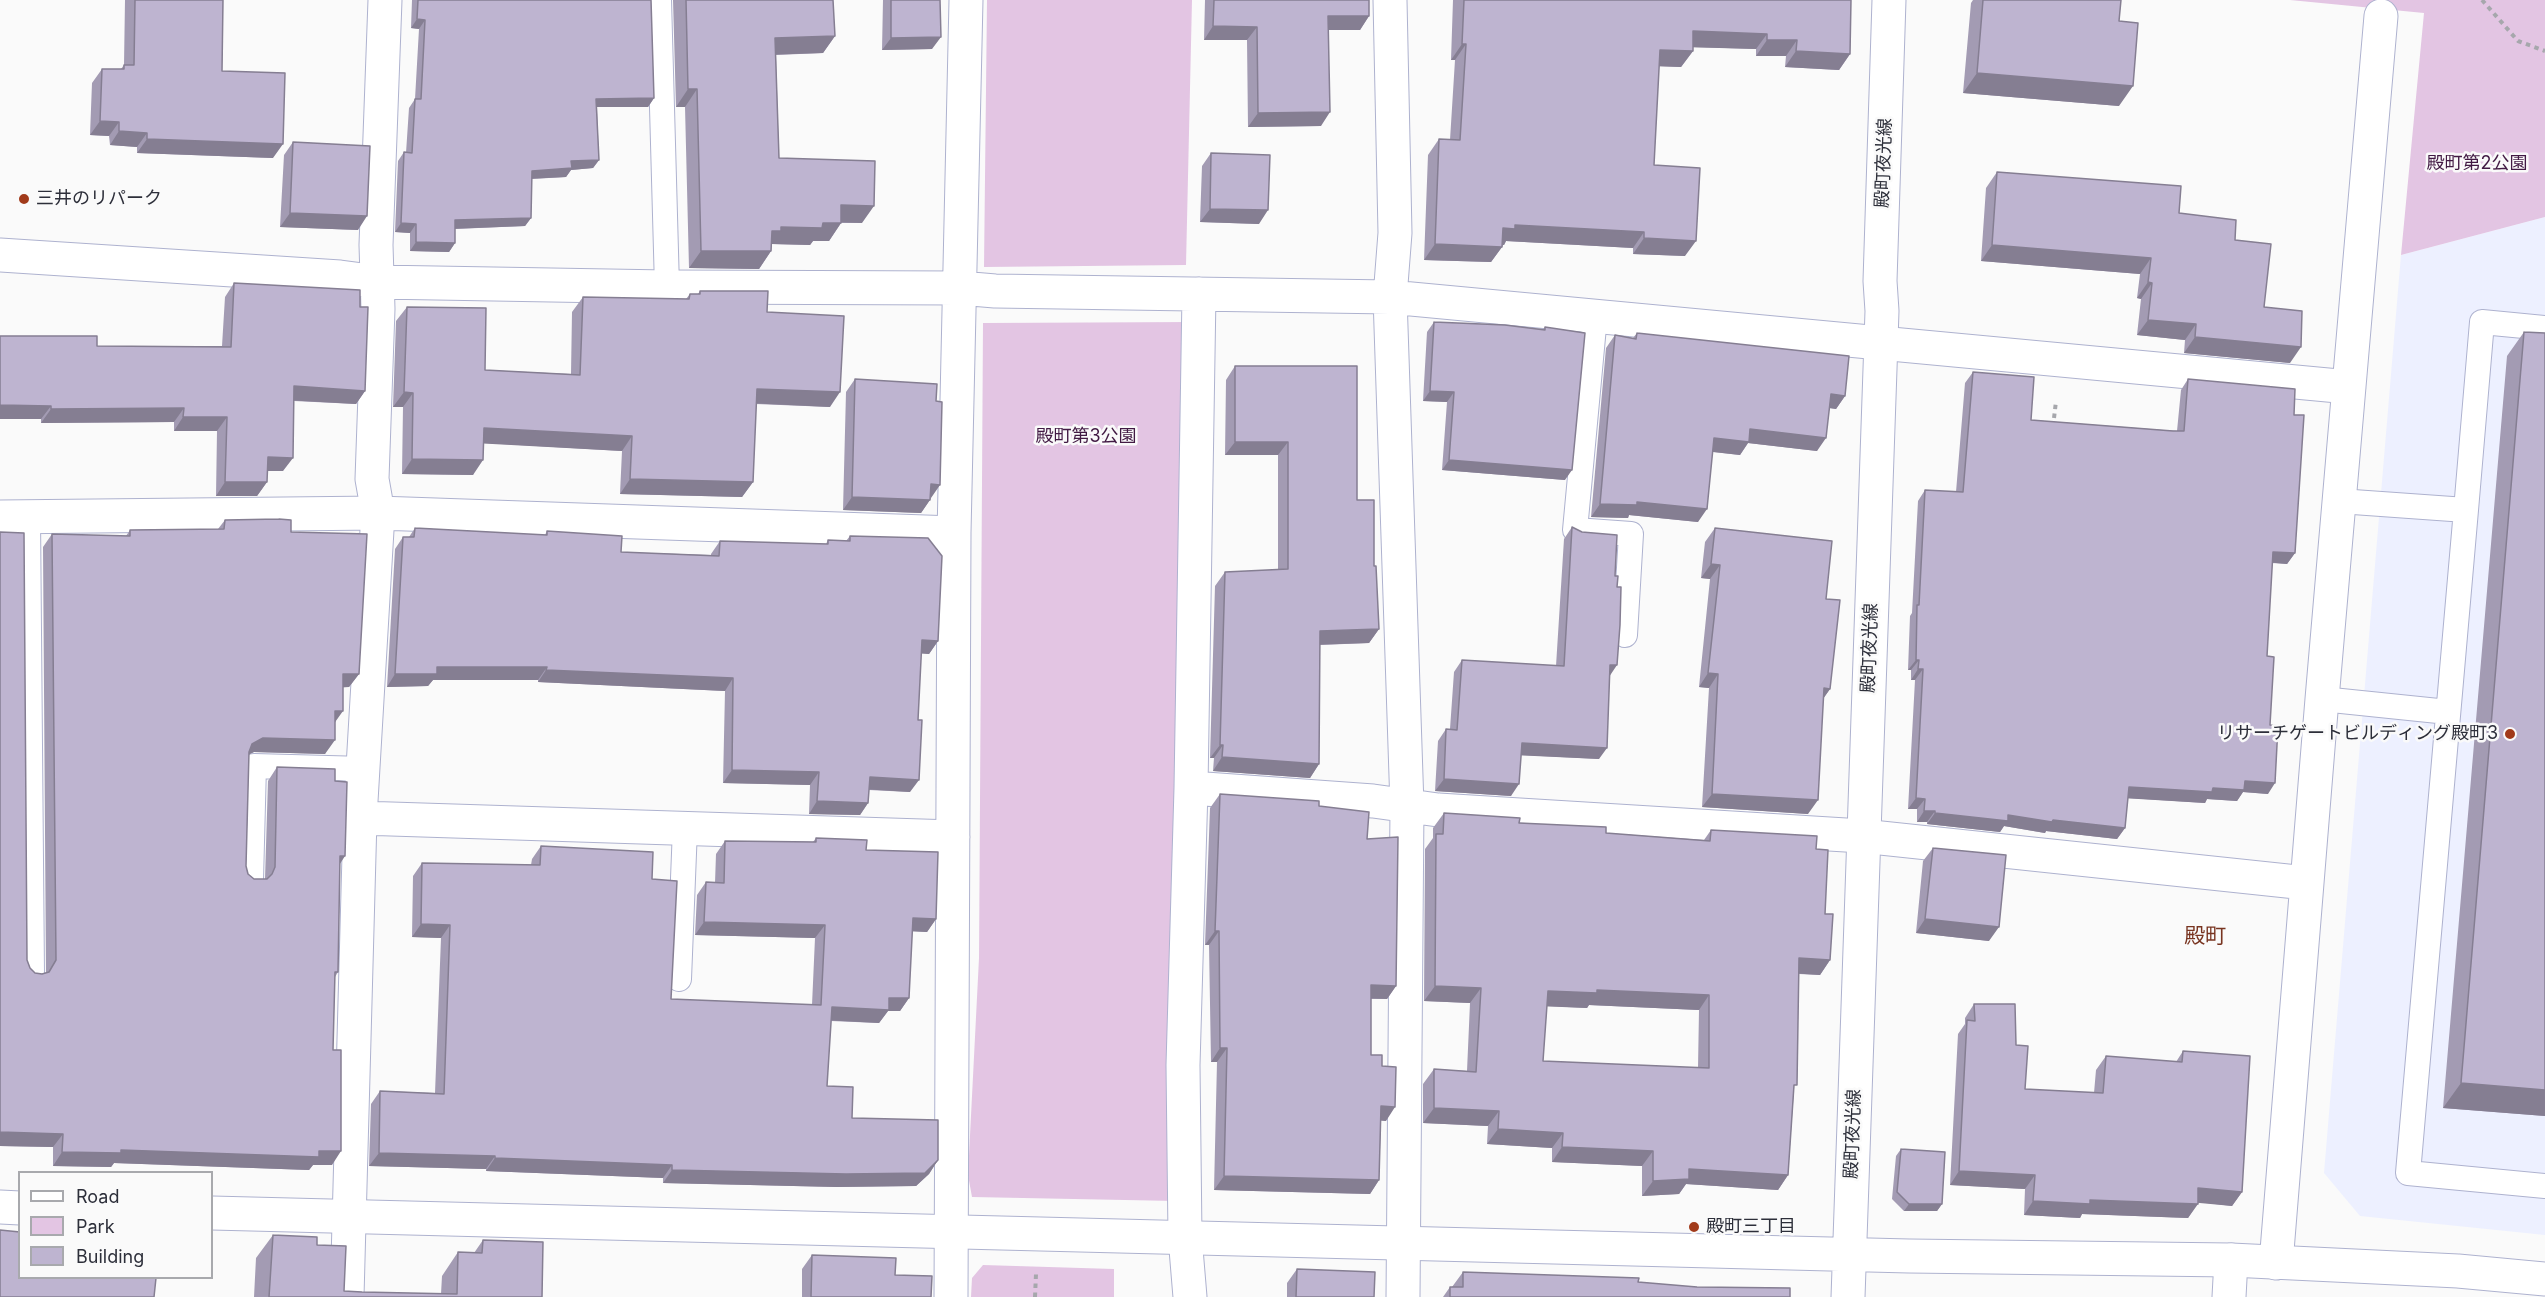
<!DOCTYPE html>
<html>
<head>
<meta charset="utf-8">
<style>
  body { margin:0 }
  #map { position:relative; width:2545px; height:1297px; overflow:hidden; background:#fafafa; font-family:Inter,sans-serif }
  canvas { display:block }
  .legend { position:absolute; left:18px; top:1171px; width:195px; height:108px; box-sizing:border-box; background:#fafafa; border:2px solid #a8a9ad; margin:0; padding:8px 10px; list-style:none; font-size:18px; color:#2d2f3a }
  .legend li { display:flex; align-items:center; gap:12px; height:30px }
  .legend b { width:30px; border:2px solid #a8a9ad }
</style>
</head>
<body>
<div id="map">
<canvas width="2545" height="1297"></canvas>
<ul class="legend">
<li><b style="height:8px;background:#fff"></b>Road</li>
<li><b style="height:16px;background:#e3c5e3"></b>Park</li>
<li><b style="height:16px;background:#beb4d0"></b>Building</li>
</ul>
</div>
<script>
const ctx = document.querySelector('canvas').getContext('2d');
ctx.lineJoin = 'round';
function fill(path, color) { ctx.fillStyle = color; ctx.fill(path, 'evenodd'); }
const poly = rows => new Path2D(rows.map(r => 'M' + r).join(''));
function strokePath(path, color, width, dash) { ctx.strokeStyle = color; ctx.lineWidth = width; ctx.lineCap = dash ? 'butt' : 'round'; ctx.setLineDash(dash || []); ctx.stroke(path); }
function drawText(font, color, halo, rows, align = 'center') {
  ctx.font = font + ' Inter,"Noto Sans JP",sans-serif'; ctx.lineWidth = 5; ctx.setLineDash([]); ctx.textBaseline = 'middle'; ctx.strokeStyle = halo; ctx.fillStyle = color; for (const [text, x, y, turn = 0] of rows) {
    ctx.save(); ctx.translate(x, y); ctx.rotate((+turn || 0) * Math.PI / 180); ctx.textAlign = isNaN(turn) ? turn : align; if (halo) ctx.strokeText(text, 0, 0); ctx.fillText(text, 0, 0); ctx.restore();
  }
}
const built = poly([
  [2545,217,2545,1235,2360,1216,2324,1173,2401,255]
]);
const green = poly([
  [987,0,1192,0,1186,265,984,267],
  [2290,0,2545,0,2545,217,2401,255,2424,13],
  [1193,322,1176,699,1169,1060,1176,1201,972,1197,968,1175,979,958,983,323],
  [983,1265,1114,1269,1114,1297,971,1297,972,1278]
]);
const path = poly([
  [2482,0,2518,41,2545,51],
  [2053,427,2056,401],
  [1035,1297,1036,1274]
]);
const service = poly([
  [659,0,667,287],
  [1595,316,1575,530,1631,534,1625,635],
  [2339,501,2466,510,2408,1173,2545,1186],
  [2466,510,2482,322,2545,328],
  [28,517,32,974],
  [2322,699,2448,712],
  [251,880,254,766,365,769],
  [679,979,685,828]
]);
const minor = poly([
  [1390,0,1395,233,1390,297,1407,806,1403,1297],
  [0,255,340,277,378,282,667,287,960,288,995,291,1390,297,2349,387],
  [0,517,378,513,954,533],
  [1191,788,1373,801,1438,810,1862,836,2306,883],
  [360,818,953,837],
  [2276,1263,2322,699,2381,16],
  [347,1297,360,818,378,513,372,479,378,309,376,245,385,0],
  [951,1297,954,533,966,0],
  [1190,1297,1185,1237,1183,1065,1191,788,1199,294],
  [2229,1297,2231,1260]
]);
const tertiary = poly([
  [0,1207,20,1208],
  [212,1213,1909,1256,2231,1260,2458,1271,2545,1279],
  [1848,1297,1882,311,1880,281,1889,0]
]);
const wall = poly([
  [125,0,223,0,222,71,273,158,137,153,137,147,110,145,109,136,90,135,92,83,102,69,121,69,124,65],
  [412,0,651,0,654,98,648,107,597,107,599,160,593,168,571,170,566,177,532,179,531,218,525,226,455,229,455,243,449,252,410,251,410,233,395,232,398,161,404,152,406,153,409,108,415,99,419,29,411,28],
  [673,0,833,0,835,36,823,53,776,55,779,158,862,223,841,223,829,241,813,241,810,245,772,244,771,251,759,269,689,268,685,107,676,107],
  [883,0,940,0,932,49,882,50],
  [1205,0,1369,0,1369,16,1360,30,1328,30,1321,126,1248,127,1247,40,1204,40],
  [1453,0,1851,0,1850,54,1839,70,1785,67,1786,56,1756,56,1756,49,1693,47,1693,51,1681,67,1659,66,1654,165,1685,256,1633,254,1633,248,1506,241,1504,245,1503,245,1502,247,1491,262,1424,260,1428,155,1439,139,1450,140,1455,60,1451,60],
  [1973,0,2121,0,2119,21,2119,106,1963,93,1971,3],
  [293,142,358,230,280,227,284,155],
  [1211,153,1259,224,1200,222,1202,166],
  [1997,172,2179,213,2235,240,2290,363,2184,353,2185,340,2137,335,2141,299,2137,298,2140,274,1981,261,1986,188],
  [234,283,360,307,365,391,356,404,294,401,283,471,267,471,267,482,257,496,216,496,217,431,174,431,174,422,41,423,41,419,0,419,0,336,97,346,222,346,225,297],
  [700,291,767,312,830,407,756,404,753,482,742,497,620,494,622,451,484,443,473,475,402,474,403,407,393,407,396,321,407,307,485,370,571,374,572,312,583,297,686,299,690,294,698,294],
  [1434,322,1543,329,1545,327,1565,480,1442,470,1447,402,1423,401,1427,332],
  [2524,332,2545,1116,2443,1108,2507,356],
  [1637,333,1845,396,1836,409,1830,408,1817,451,1748,443,1740,455,1713,452,1698,522,1629,515,1628,518,1591,517,1606,348,1615,335,1633,338],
  [1235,366,1357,500,1374,566,1379,629,1369,643,1320,645,1319,764,1310,778,1213,771,1214,758,1210,758,1215,586,1225,572,1278,570,1278,455,1225,455,1226,380],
  [1973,372,2031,420,2177,431,2181,390,2188,379,2294,415,2295,553,2287,564,2272,563,2267,656,2270,725,2268,794,2243,792,2237,801,2207,799,2205,803,2128,798,2125,828,2117,839,2046,831,2045,833,2004,826,2000,832,1927,824,1927,822,1917,822,1917,809,1908,809,1915,680,1911,680,1911,670,1908,670,1910,616,1912,613,1918,501,1925,490,1956,492,1965,383],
  [855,379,931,498,921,513,843,510,846,392],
  [225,520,291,532,359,674,349,687,343,687,335,723,325,754,254,752,249,754,246,866,248,874,254,879,265,879,268,781,277,767,335,781,340,863,338,972,335,977,333,1050,332,1165,313,1165,309,1170,114,1163,111,1167,53,1166,53,1147,0,1146,0,532,27,960,30,968,35,973,42,974,46,973,43,547,52,534,126,536,130,530,218,529],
  [1572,527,1610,676,1599,759,1521,755,1511,796,1435,791,1438,741,1446,729,1450,729,1454,672,1462,660,1556,666,1564,539],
  [415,528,545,535,547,531,621,552,711,555,711,554,720,541,826,544,828,540,846,541,850,536,938,641,929,654,921,653,910,792,869,790,868,803,860,815,809,814,810,785,723,783,725,691,538,682,538,680,433,680,428,686,387,687,395,549,403,537,409,537],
  [1715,528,1826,599,1830,689,1823,699,1808,814,1702,807,1709,688,1699,687,1710,579,1701,578,1705,542],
  [1220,794,1319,806,1367,839,1396,986,1387,999,1371,999,1371,1055,1382,1066,1386,1121,1381,1120,1379,1180,1370,1194,1214,1190,1217,1062,1211,1062,1209,945,1205,945,1210,808],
  [1444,813,1606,833,1704,840,1711,830,1816,849,1825,914,1830,960,1820,975,1799,974,1794,1090,1788,1175,1778,1190,1686,1184,1679,1194,1642,1196,1642,1166,1552,1162,1552,1148,1487,1144,1488,1126,1423,1123,1423,1084,1434,1069,1467,1071,1470,1003,1424,1001,1425,849,1433,838,1433,828],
  [1589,1005,1699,1010,1698,1068,1543,1061,1547,1006,1587,1008],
  [816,838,866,850,936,919,927,932,912,931,909,998,900,1011,888,1011,879,1023,831,1021,827,1086,852,1118,938,1160,929,1174,916,1186,837,1187,663,1183,663,1178,486,1171,486,1169,369,1166,371,1104,380,1091,435,1093,441,938,412,937,413,876,422,863,531,865,532,859,541,846,652,879,671,999,812,1005,815,938,695,935,697,895,706,882,715,883,716,854,725,841,813,842],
  [1933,848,1989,941,1916,933,1923,861],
  [1974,1004,2016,1045,2025,1089,2094,1093,2096,1070,2106,1056,2176,1062,2183,1051,2242,1192,2232,1206,2198,1202,2188,1218,2082,1214,2080,1218,2024,1215,2025,1189,1950,1185,1958,1034,1965,1024,1965,1018],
  [1901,1149,1942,1204,1937,1211,1904,1211,1892,1199,1896,1156],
  [273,1235,317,1245,344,1291,362,1292,441,1294,442,1276,458,1252,474,1253,483,1240,542,1297,254,1297,256,1258],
  [812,1255,895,1275,931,1297,802,1297,802,1269],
  [1297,1269,1374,1297,1287,1297,1287,1283],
  [1463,1272,1638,1282,1790,1297,1443,1297,1450,1287,1452,1287]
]);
const shadedWall = poly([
  [1328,16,1369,16,1360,30,1318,30],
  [417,19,425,20,419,29,411,28],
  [1213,26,1257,27,1247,40,1204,40],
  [1693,31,1767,34,1756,49,1682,47],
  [835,36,823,53,763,55,775,38],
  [941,37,932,49,882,50,891,38],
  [1767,40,1797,40,1786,56,1756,56],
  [1462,44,1466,44,1455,60,1451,60],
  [1660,50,1693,51,1681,67,1649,66],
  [1796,51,1850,54,1839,70,1785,67],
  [1977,73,2133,86,2119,106,1963,93],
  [688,89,697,89,685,107,676,107],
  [654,98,648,107,590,107,596,99],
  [1330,112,1321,126,1248,127,1258,113],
  [100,121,119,122,109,136,90,135],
  [119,131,147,133,137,147,110,145],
  [147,139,283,144,273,158,137,153],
  [599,160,593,168,571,170,566,177,526,179,532,171,571,161],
  [841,205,874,206,862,223,829,222],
  [1210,209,1268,210,1259,224,1200,222],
  [290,213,367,216,358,230,280,227],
  [531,218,525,226,449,229,455,220],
  [401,223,416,224,410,233,395,232],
  [823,223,841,223,829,241,813,241,810,245,772,244,772,231,781,227],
  [1515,225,1644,232,1633,248,1506,241,1504,245,1492,244,1503,228],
  [1644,238,1696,241,1685,256,1633,254],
  [416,242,455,243,449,252,410,251],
  [1435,244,1502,247,1491,262,1424,260],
  [1992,245,2151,258,2140,274,1981,261],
  [701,251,771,251,759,269,689,268],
  [2148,282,2152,283,2141,299,2137,298],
  [2148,320,2196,324,2185,340,2137,335],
  [2195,337,2301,347,2290,363,2184,353],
  [294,386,365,391,356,404,284,400],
  [757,389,840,392,830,407,746,403],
  [1430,391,1454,392,1447,402,1423,401],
  [404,392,413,393,403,407,393,407],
  [1831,394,1845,396,1836,409,1822,407],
  [0,405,51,406,41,419,0,419],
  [184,408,174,422,41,423,51,409],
  [183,417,227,417,217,431,174,431],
  [484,428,632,436,622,451,474,443],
  [1750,429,1826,438,1817,451,1748,443,1740,455,1705,451,1714,438],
  [1235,442,1288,442,1278,455,1225,455],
  [268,457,293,458,283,471,258,471],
  [412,459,483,460,473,475,402,474],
  [1449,460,1572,470,1565,480,1442,470],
  [630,479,753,482,742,497,620,494],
  [225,482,267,482,257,496,216,496],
  [931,484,940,485,931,498],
  [852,497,930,500,921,513,843,510],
  [1637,502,1707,509,1698,522,1629,515,1628,518,1591,517,1600,504],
  [2273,552,2295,553,2287,564,2265,562],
  [1711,564,1720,565,1710,579,1701,578],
  [1379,629,1369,643,1310,645,1320,631],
  [922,640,938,641,929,654,913,653],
  [1916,660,1919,660,1911,670,1908,670],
  [1610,665,1617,665,1609,677],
  [437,667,547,667,538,680,433,680,428,686,387,687,395,674],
  [1918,669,1923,669,1915,680,1911,680],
  [546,670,733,678,725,691,538,682],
  [1708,673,1718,674,1709,688,1699,687],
  [343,674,359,674,349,687,334,688],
  [1824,688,1830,689,1820,703],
  [335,711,343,711,333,725],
  [263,738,335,740,325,754,254,752,242,758,252,744],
  [1522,743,1607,748,1599,759,1513,755],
  [1220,745,1223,745,1214,758,1210,758],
  [1222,757,1319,764,1310,778,1213,771],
  [732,770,819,772,810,785,723,783],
  [870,777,919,780,910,792,861,789],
  [1444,779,1519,784,1511,796,1435,791],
  [2245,781,2275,783,2268,794,2243,792,2237,801,2207,799,2205,803,2122,798,2129,787,2213,788],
  [1712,794,1818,800,1808,814,1702,807],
  [1916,798,1925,799,1917,809,1908,809],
  [817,801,868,803,860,815,809,814],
  [1924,811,1935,811,1927,822,1917,822],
  [1935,813,2008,815,2125,828,2117,839,2046,831,2045,833,2004,826,2000,832,1927,824],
  [340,856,345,856,336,870],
  [913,918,936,919,927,932,904,931],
  [1925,919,1999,927,1989,941,1916,933],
  [704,922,825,925,815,938,695,935],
  [421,924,450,925,441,938,412,937],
  [1215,931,1219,931,1209,945,1205,945],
  [1799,958,1830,960,1820,975,1789,973],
  [1371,985,1396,986,1387,999,1361,998],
  [1435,986,1481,988,1470,1003,1424,1001],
  [1597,990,1709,995,1699,1010,1589,1005,1587,1008,1537,1006,1548,991],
  [889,998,909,998,900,1011,888,1011,879,1023,822,1020,832,1007],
  [1220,1048,1227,1048,1217,1062,1211,1062],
  [2461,1083,2545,1090,2545,1116,2443,1108],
  [1381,1106,1395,1107,1386,1121,1371,1120],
  [1434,1108,1499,1111,1488,1126,1423,1123],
  [1498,1129,1563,1133,1552,1148,1487,1144],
  [0,1132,63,1134,53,1147,0,1146],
  [1562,1147,1653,1151,1642,1166,1552,1162],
  [121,1150,319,1151,341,1151,332,1165,313,1165,309,1170,114,1163,111,1167,53,1166,62,1152],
  [379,1153,495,1156,486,1169,369,1166],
  [495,1158,672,1165,663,1178,486,1171],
  [938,1160,929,1174,916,1186,837,1187,663,1183,672,1170],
  [1689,1169,1788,1175,1778,1190,1686,1184,1679,1194,1642,1196,1653,1181],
  [1959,1171,2035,1175,2025,1189,1950,1185],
  [1224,1176,1379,1180,1370,1194,1214,1190],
  [2198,1188,2242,1192,2232,1206,2189,1202],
  [2090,1200,2198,1204,2188,1218,2082,1214,2080,1218,2024,1215,2033,1201],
  [1909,1204,1942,1204,1937,1211,1904,1211]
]);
const building = poly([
  [135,0,223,0,222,71,285,73,283,144,147,139,147,133,119,131,119,122,100,121,102,69,124,69,124,65,134,65,135,0],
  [418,0,651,0,654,98,596,99,599,160,571,161,572,168,532,171,531,218,455,220,455,243,416,242,416,224,401,223,404,152,412,153,415,99,421,99,425,20,417,19,418,0],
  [686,0,833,0,835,36,775,38,779,158,875,161,874,206,841,205,841,223,823,223,822,228,781,227,781,231,772,231,771,251,701,251,697,89,688,89,686,0],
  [891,0,940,0,941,37,891,38,891,0],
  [1214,0,1369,0,1369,16,1328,16,1330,112,1258,113,1257,27,1213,26,1214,0],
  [1464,0,1851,0,1850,54,1796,51,1797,40,1767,40,1767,34,1693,31,1693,51,1660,50,1654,165,1700,168,1696,241,1644,238,1644,232,1515,225,1515,229,1503,228,1502,247,1435,244,1439,139,1460,140,1466,44,1462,44,1464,0],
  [1983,0,2121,0,2119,21,2138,23,2133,86,1977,73,1983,0],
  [293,142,370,146,367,216,290,213,293,142],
  [1211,153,1270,155,1268,210,1210,209,1211,153],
  [1997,172,2181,186,2179,213,2236,220,2235,240,2271,244,2264,307,2302,311,2301,347,2195,337,2196,324,2148,320,2152,283,2148,282,2151,258,1992,245,1997,172],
  [234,283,360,290,360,307,368,307,365,391,294,386,293,458,268,457,267,482,225,482,227,417,183,417,184,408,51,409,51,406,0,405,0,336,97,336,97,346,231,347,234,283],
  [700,291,768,291,767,312,844,316,840,392,757,389,753,482,630,479,632,436,484,428,483,460,412,459,413,393,404,392,407,307,486,308,485,370,580,375,583,297,689,299,690,294,700,294,700,291],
  [1434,322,1505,325,1545,330,1545,327,1585,333,1572,470,1449,460,1454,392,1430,391,1434,322],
  [2524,332,2545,333,2545,1090,2461,1083,2524,332],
  [1637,333,1849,356,1845,396,1831,394,1826,438,1750,429,1749,442,1714,438,1707,509,1637,502,1637,505,1600,504,1615,335,1636,339,1637,333],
  [1235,366,1357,366,1357,500,1374,500,1374,566,1376,566,1379,629,1320,631,1319,764,1222,757,1223,745,1220,745,1225,572,1288,569,1288,442,1235,442,1235,366],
  [1973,372,2034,377,2031,420,2173,431,2184,431,2188,379,2295,389,2294,415,2304,415,2295,553,2273,552,2267,656,2274,657,2270,725,2278,726,2275,783,2245,781,2244,790,2213,788,2212,792,2129,787,2125,828,2053,820,2052,822,2008,815,2008,821,1935,813,1935,811,1924,811,1925,799,1916,798,1923,669,1918,669,1919,660,1916,660,1917,605,1919,605,1925,490,1963,492,1973,372],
  [855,379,937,384,936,401,942,402,940,485,931,484,930,500,852,497,855,379],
  [279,519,291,520,291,532,367,534,359,674,343,674,343,711,335,711,335,740,263,738,252,744,249,752,246,866,248,874,254,879,267,879,272,874,275,867,277,767,335,769,335,781,347,782,345,856,340,856,338,972,335,972,333,1050,341,1050,341,1151,319,1151,319,1157,121,1150,121,1153,62,1152,63,1134,0,1132,0,532,24,533,27,960,30,968,35,973,42,974,49,972,56,960,52,534,130,536,130,530,224,529,225,520,279,519],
  [1572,527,1582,532,1617,535,1615,576,1618,576,1617,587,1621,587,1620,625,1617,665,1610,665,1607,748,1522,743,1519,784,1444,779,1446,729,1457,730,1462,660,1564,666,1572,527],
  [415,528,547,535,547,531,622,536,621,552,719,556,720,541,828,544,828,540,850,541,850,536,928,538,942,556,938,641,922,640,918,720,922,720,919,780,870,777,868,803,817,801,819,772,732,770,733,678,546,670,547,667,437,667,437,674,395,674,403,537,414,537,415,528],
  [1715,528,1832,541,1826,599,1840,600,1830,689,1824,688,1818,800,1712,794,1718,674,1708,673,1720,565,1711,564,1715,528],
  [1220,794,1319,801,1319,806,1369,812,1367,839,1398,837,1396,986,1371,985,1371,1055,1382,1055,1382,1066,1396,1067,1395,1107,1381,1106,1379,1180,1224,1176,1227,1048,1220,1048,1219,931,1215,931,1220,794],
  [1444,813,1520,818,1519,823,1606,827,1606,833,1710,841,1711,830,1817,836,1816,849,1828,850,1825,914,1833,914,1830,960,1799,958,1797,1085,1794,1085,1788,1175,1689,1169,1689,1179,1653,1181,1653,1151,1562,1147,1563,1133,1498,1129,1499,1111,1434,1108,1434,1069,1476,1072,1481,988,1435,986,1436,834,1443,834,1444,813],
  [1597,990,1709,995,1709,1068,1543,1061,1548,991,1597,993,1597,990],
  [816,838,867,840,866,850,938,852,936,919,913,918,909,998,889,998,889,1010,832,1007,827,1086,853,1087,852,1118,938,1120,938,1160,925,1173,846,1174,672,1170,672,1165,495,1158,495,1156,379,1153,380,1091,444,1094,450,925,421,924,422,863,540,865,541,846,653,852,652,879,677,881,671,999,821,1005,825,925,704,922,706,882,724,883,725,841,816,842,816,838],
  [1933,848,2006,855,1999,927,1925,919,1933,848],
  [1974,1004,2015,1004,2016,1045,2028,1046,2025,1089,2103,1093,2106,1056,2182,1062,2183,1051,2250,1056,2242,1192,2198,1188,2198,1204,2090,1200,2090,1204,2033,1201,2035,1175,1959,1171,1967,1020,1975,1021,1974,1004],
  [1901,1149,1945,1152,1942,1204,1909,1204,1897,1192,1901,1149],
  [0,1230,20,1232,20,1278,156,1278,154,1297,0,1297,0,1230],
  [273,1235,317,1237,317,1245,346,1246,344,1291,362,1292,457,1294,458,1252,482,1253,483,1240,543,1242,542,1297,269,1297,273,1235],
  [812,1255,896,1258,895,1275,932,1276,931,1297,811,1297,812,1255],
  [1297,1269,1375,1272,1374,1297,1296,1297,1297,1269],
  [1463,1272,1639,1278,1638,1282,1697,1287,1790,1288,1790,1297,1450,1297,1450,1287,1463,1287,1463,1272]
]);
const markers = [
  [24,199,6,"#a13a1a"],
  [2510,734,6,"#a13a1a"],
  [1694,1227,6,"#a13a1a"]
];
const streetNames = [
  ["殿町夜光線",1884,163,-88],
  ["殿町夜光線",1870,648,-88],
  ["殿町夜光線",1853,1134,-88]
];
const parkNames = [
  ["殿町第2公園",2477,164],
  ["殿町第3公園",1086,437]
];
const poiNames = [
  ["三井のリパーク",36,199],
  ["リサーチゲートビルディング殿町3",2498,734,"right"],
  ["殿町三丁目",1706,1227]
];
const quarterNames = [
  ["殿町",2205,937]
];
fill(built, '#edf0ff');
fill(green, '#e3c5e3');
strokePath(service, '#aeb2cf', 26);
strokePath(minor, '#aeb2cf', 35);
strokePath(tertiary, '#aeb2cf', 35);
strokePath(path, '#a6a7ac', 4, [4.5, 4.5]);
strokePath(service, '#fff', 24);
strokePath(minor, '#fff', 33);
strokePath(tertiary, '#fff', 33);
fill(wall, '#a39bb3');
fill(shadedWall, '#857e92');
fill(building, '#beb4d0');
strokePath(building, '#857e92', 1.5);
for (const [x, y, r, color] of markers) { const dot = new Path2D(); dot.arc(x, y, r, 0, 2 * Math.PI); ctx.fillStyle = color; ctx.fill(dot); strokePath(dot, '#fafafa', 2); }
drawText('18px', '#2d2f3a', '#fafafa', streetNames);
drawText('18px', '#421a44', '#fafafa', parkNames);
drawText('18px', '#2d2f3a', '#fafafa', poiNames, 'left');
drawText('21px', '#783420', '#fafafa', quarterNames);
</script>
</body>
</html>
